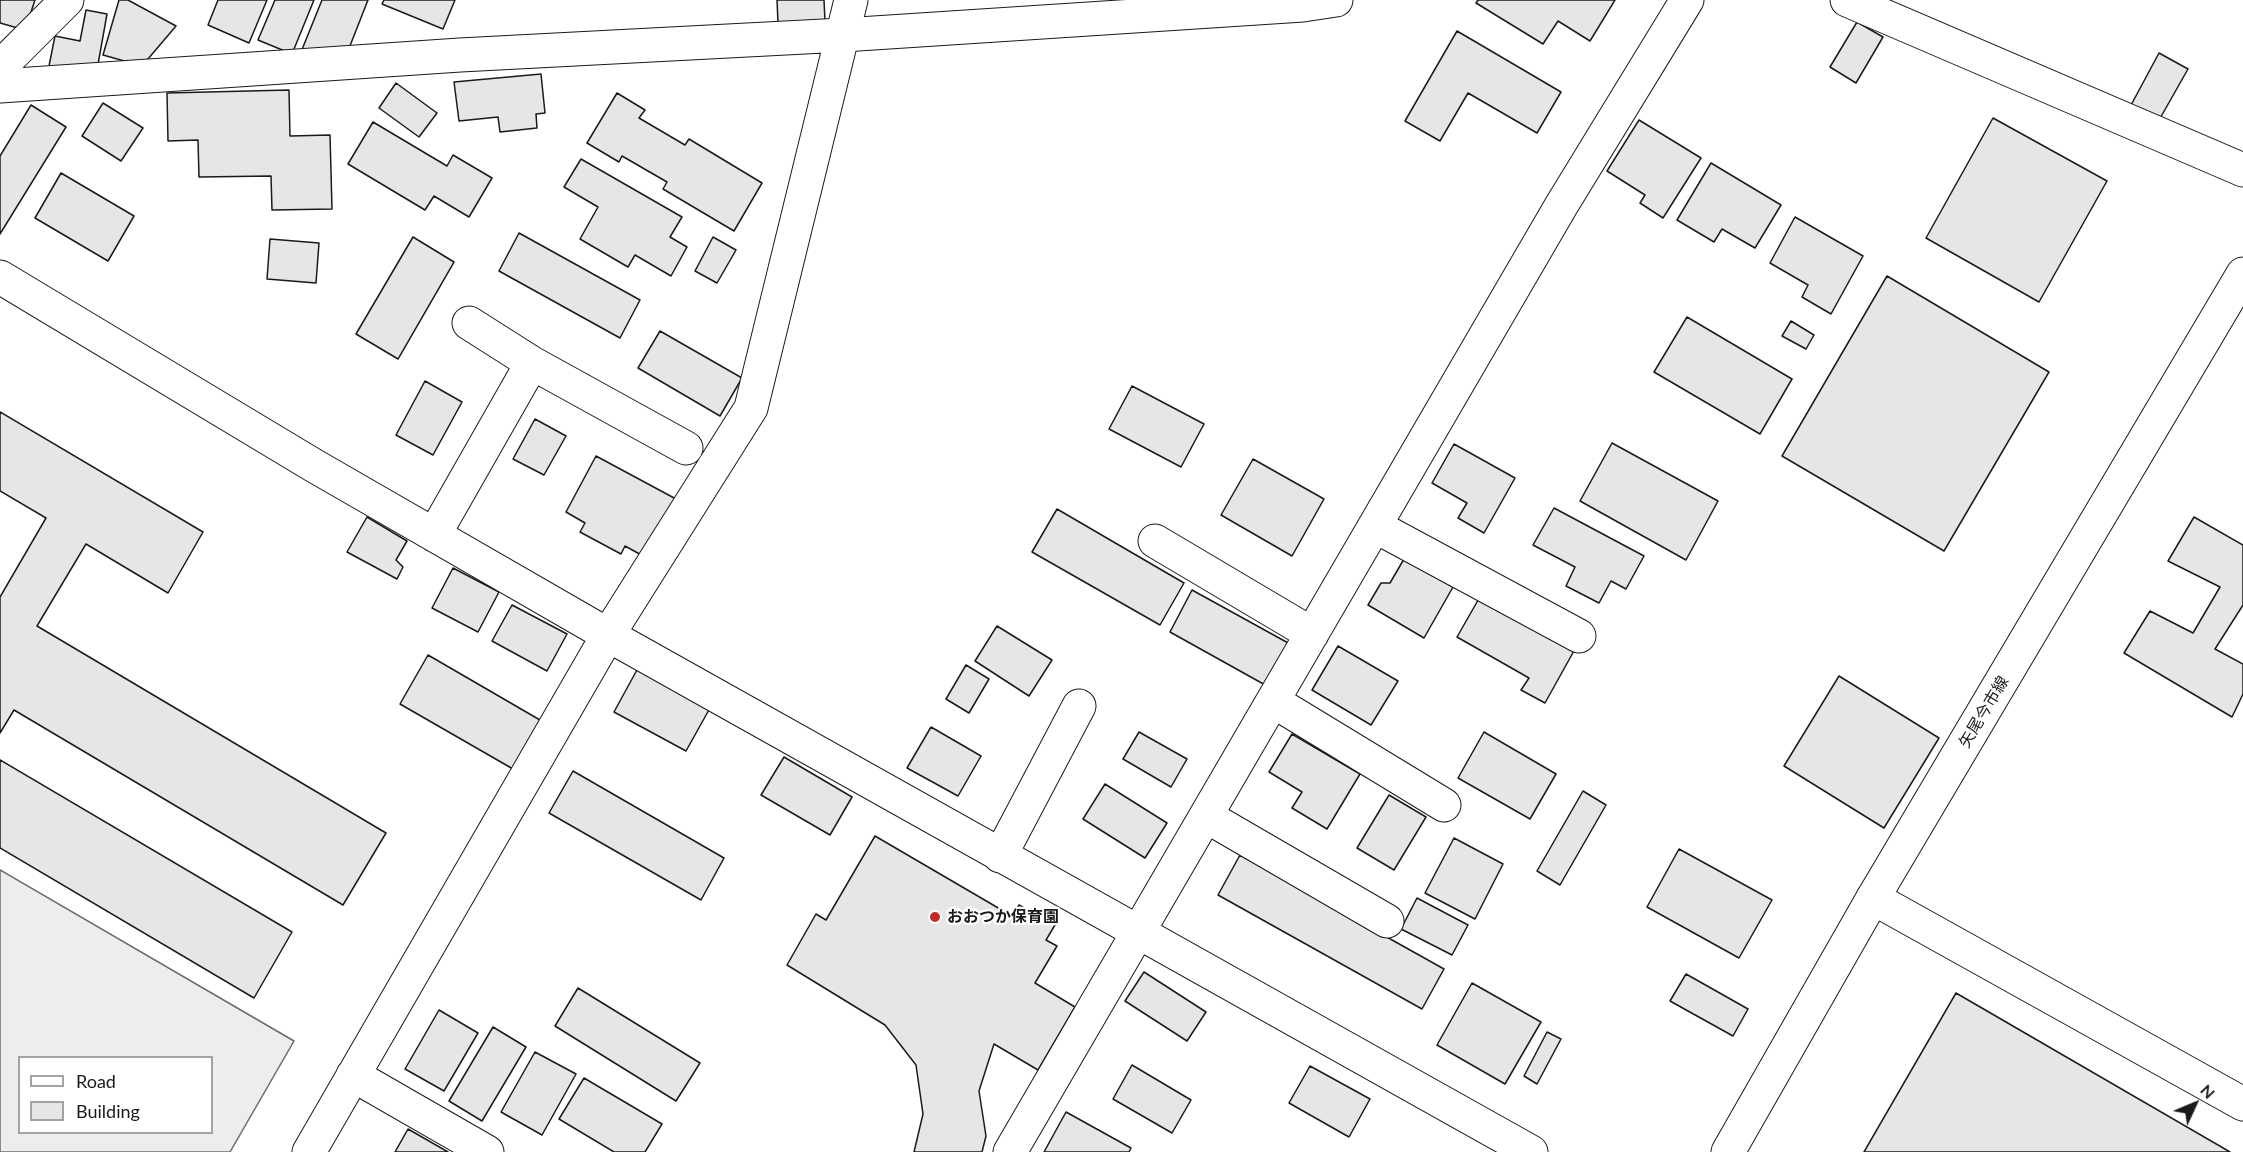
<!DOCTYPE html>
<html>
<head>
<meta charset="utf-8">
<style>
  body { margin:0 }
  #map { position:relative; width:2243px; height:1152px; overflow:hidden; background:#fff; font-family:Lato,sans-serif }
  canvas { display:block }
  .legend { position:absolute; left:18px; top:1056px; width:195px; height:78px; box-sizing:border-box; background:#fff; border:2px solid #a3a3a3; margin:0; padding:8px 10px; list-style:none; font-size:18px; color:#1a1a1a }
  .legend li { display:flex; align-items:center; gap:12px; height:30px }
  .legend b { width:30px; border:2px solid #a3a3a3 }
  .north { position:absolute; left:2165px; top:1074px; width:60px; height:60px; -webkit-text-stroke:4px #fff; paint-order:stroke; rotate:46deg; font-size:16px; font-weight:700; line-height:24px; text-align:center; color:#1a1a1a }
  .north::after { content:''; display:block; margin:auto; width:21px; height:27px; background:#1a1a1a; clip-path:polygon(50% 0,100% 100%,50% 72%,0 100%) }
</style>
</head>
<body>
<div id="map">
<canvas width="2243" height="1152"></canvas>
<ul class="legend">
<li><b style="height:8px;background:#fff"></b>Road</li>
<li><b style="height:16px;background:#e6e6e6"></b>Building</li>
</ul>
<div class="north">N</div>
</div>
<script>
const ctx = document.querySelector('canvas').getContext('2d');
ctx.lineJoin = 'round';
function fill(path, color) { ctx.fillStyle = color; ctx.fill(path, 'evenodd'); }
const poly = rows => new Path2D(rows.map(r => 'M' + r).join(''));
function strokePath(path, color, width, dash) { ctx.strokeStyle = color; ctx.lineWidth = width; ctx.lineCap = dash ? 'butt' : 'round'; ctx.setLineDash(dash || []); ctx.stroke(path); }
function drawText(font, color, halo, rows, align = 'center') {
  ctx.font = font + ' Lato,"Noto Sans JP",sans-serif'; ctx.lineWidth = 4.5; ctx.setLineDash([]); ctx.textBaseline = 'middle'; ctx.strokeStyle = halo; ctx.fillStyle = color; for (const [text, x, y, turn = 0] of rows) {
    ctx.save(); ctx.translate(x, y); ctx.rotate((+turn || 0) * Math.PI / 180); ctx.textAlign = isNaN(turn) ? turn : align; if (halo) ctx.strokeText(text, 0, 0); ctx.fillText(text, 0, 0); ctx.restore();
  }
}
const built = poly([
  [0,870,294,1041,230,1152,0,1152,0,870],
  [20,1058,212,1058,212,1132,20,1132,20,1058]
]);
const building = poly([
  [0,0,35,0,25,30,0,23,0,0],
  [119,0,128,0,176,26,142,66,103,55,119,0],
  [218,0,267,0,249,43,208,25,218,0],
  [275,0,314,0,292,54,258,40,275,0],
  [322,0,368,0,346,56,299,57,322,0],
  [384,0,455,0,443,29,382,4,384,0],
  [777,0,824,0,825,21,778,23,777,0],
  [1478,0,1615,0,1590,41,1558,21,1543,44,1476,3,1478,0],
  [86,10,107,14,97,70,47,76,55,36,80,41,86,10],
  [1857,22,1883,37,1856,83,1830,67,1857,22],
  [1457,31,1561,92,1537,133,1468,93,1440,141,1405,121,1457,31],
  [2159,53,2188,69,2158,122,2130,107,2159,53],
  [541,74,545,113,536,114,537,128,500,132,498,117,459,121,454,82,541,74],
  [396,83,437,113,419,137,379,108,396,83],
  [289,90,290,136,330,135,332,209,272,210,271,176,199,177,198,140,168,141,167,93,289,90],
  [617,93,645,110,639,118,685,145,689,139,762,183,734,231,663,189,667,182,622,156,619,162,587,143,617,93],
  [103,103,143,128,121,161,82,136,103,103],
  [31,105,66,127,0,234,0,156,31,105],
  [1993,118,2107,181,2039,302,1926,238,1993,118],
  [1639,120,1701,158,1663,218,1640,203,1645,195,1607,171,1639,120],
  [373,122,447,166,453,155,492,178,469,217,434,196,425,210,348,164,373,122],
  [581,159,682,217,670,237,687,247,671,276,635,255,628,267,580,239,598,207,564,187,581,159],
  [1711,163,1781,205,1755,248,1722,229,1714,242,1677,220,1711,163],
  [61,173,134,216,108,261,35,218,61,173],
  [1795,217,1863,256,1831,314,1802,297,1808,285,1770,263,1795,217],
  [519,233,640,300,620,338,499,271,519,233],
  [413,237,454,262,398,359,356,334,413,237],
  [713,237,736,250,717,283,695,271,713,237],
  [270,239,319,243,316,283,267,279,270,239],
  [1887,276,2049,372,1944,551,1782,456,1887,276],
  [1687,317,1792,379,1760,434,1654,372,1687,317],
  [1791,321,1814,335,1806,349,1782,336,1791,321],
  [660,331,742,378,720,416,638,368,660,331],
  [425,381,462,402,433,455,396,435,425,381],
  [1132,386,1204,424,1181,467,1109,429,1132,386],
  [0,412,203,532,168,593,86,544,37,626,386,833,343,905,14,710,0,733,0,597,46,518,0,491,0,412],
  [535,419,566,436,544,475,513,459,535,419],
  [1612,443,1718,501,1686,560,1580,501,1612,443],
  [1454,444,1515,478,1484,533,1458,518,1467,503,1432,483,1454,444],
  [596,456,676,499,645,557,625,546,621,554,580,532,585,523,566,512,596,456],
  [1253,459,1324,499,1292,556,1221,515,1253,459],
  [1554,508,1644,556,1626,589,1611,581,1599,603,1566,586,1575,567,1533,545,1554,508],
  [1057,509,1184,583,1160,625,1032,552,1057,509],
  [367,517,407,541,396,560,403,567,397,579,347,552,367,517],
  [2194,517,2243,545,2243,605,2215,649,2243,664,2243,694,2232,717,2124,653,2150,611,2193,633,2220,587,2168,561,2194,517],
  [1404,559,1453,587,1424,638,1368,605,1381,583,1390,583,1404,559],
  [453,568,499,592,478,632,432,608,453,568],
  [1192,590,1290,644,1267,686,1170,632,1192,590],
  [1481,595,1575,649,1545,703,1521,690,1529,678,1457,637,1481,595],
  [512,605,567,634,547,671,492,641,512,605],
  [997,626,1052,660,1029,696,975,661,997,626],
  [1338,646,1398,681,1371,725,1312,690,1338,646],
  [428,655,540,720,513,769,400,704,428,655],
  [966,665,989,679,969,713,946,699,966,665],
  [638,668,710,708,686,751,614,712,638,668],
  [1839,676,1939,738,1884,828,1784,766,1839,676],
  [931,727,981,756,958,796,907,768,931,727],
  [1139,732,1187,759,1171,787,1123,759,1139,732],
  [1484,732,1556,774,1530,819,1458,778,1484,732],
  [1292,734,1360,774,1327,829,1292,808,1302,792,1269,772,1292,734],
  [784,757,852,797,830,835,761,795,784,757],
  [0,760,292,932,254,998,0,848,0,760],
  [573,771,724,858,701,900,549,813,573,771],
  [1105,784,1167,823,1145,858,1083,819,1105,784],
  [1583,791,1606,805,1560,885,1537,871,1583,791],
  [1389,795,1426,817,1394,870,1357,848,1389,795],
  [875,836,1012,916,1019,905,1055,925,1046,940,1057,946,1035,983,1075,1007,1038,1070,994,1044,979,1091,986,1136,982,1152,914,1152,923,1114,916,1065,885,1025,787,965,816,914,826,920,875,836],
  [1454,838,1503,864,1475,919,1425,893,1454,838],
  [1679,849,1772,900,1739,958,1647,907,1679,849],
  [1240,855,1444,969,1422,1009,1218,895,1240,855],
  [1417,898,1468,925,1452,955,1401,929,1417,898],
  [1144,972,1206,1012,1187,1041,1125,1001,1144,972],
  [1686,974,1748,1009,1733,1036,1670,1001,1686,974],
  [1472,983,1541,1022,1505,1084,1437,1045,1472,983],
  [578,988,700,1063,676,1101,555,1026,578,988],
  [1956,993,2230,1152,1864,1152,1956,993],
  [439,1010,478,1033,444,1091,405,1069,439,1010],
  [493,1027,526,1047,482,1121,449,1101,493,1027],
  [1547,1032,1561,1039,1537,1084,1524,1076,1547,1032],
  [535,1052,576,1074,542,1135,501,1112,535,1052],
  [1132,1065,1191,1100,1172,1133,1113,1099,1132,1065],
  [1310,1066,1370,1099,1349,1137,1289,1103,1310,1066],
  [584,1078,662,1124,645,1152,614,1152,559,1119,584,1078],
  [1066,1112,1131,1148,1129,1152,1044,1152,1066,1112],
  [408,1129,448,1152,395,1152,408,1129]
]);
const minor = poly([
  [1847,0,2243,170],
  [0,67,67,0],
  [0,86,460,55,843,35,1303,5,1336,0],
  [0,277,313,465,608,635,1531,1152],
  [469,323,532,363,686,448],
  [1375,526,1579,636],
  [434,535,532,363],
  [1155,541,1312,634],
  [1273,701,1444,805],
  [1206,816,1387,921],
  [1000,856,1079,706],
  [353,1075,487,1152],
  [309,1152,608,635,751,408,851,0],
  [1010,1152,1561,206,1687,0]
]);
const tertiary = poly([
  [1873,898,2243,1104]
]);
const secondary = poly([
  [1728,1152,1873,898,2243,274]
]);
const markers = [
  [935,917,6,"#c62828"]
];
const streetNames = [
  ["矢尾今市線",1984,712,-59]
];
const poiNames = [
  ["おおつか保育園",947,917]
];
fill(built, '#ededed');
strokePath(built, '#6a6a6a', 1.5);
fill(building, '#e6e6e6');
strokePath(building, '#1a1a1a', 1.5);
strokePath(minor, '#1a1a1a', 35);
strokePath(tertiary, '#1a1a1a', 35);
strokePath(secondary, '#1a1a1a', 35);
strokePath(minor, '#fff', 33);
strokePath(tertiary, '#fff', 33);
strokePath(secondary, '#fff', 33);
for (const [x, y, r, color] of markers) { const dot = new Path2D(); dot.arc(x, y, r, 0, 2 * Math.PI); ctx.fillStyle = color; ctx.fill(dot); strokePath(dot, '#fff', 2); }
drawText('16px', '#1a1a1a', '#fff', streetNames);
drawText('bold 16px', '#1a1a1a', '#fff', poiNames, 'left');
</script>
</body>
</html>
